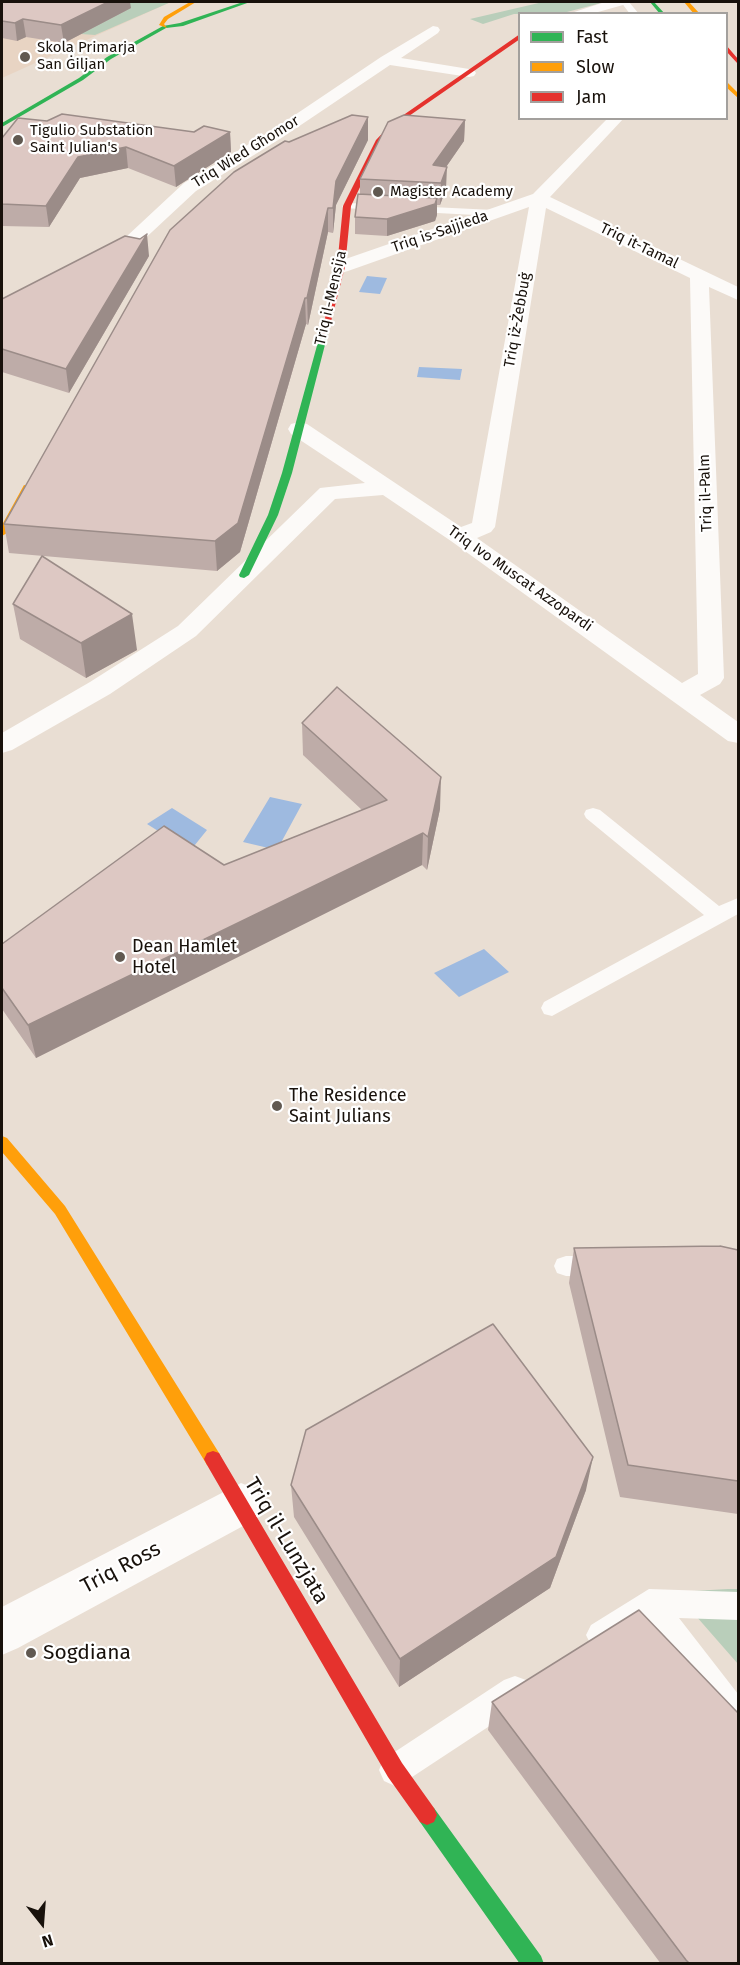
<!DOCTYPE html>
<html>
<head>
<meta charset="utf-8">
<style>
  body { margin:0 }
  #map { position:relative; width:740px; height:1965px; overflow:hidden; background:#e9ded3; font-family:"Fira Sans",sans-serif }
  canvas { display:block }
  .frame { position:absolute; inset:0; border:3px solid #18110b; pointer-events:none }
  .legend { position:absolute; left:518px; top:12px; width:210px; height:108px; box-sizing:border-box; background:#fff; border:2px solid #a3a09d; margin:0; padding:8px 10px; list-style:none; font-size:18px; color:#18110b }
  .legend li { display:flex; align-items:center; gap:12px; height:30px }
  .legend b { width:30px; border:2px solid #a3a09d }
  .north { position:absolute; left:12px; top:1893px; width:60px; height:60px; -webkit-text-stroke:4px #fff; paint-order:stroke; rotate:163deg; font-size:16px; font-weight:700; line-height:24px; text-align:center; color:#18110b }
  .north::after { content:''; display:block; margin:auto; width:21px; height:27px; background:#18110b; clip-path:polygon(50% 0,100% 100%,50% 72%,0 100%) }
</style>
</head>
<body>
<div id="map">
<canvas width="740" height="1965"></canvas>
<div class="frame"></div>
<ul class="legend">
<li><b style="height:8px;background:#30b455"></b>Fast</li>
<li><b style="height:8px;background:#ff9f0a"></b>Slow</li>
<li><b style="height:8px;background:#e5322d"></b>Jam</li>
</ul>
<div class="north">N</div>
</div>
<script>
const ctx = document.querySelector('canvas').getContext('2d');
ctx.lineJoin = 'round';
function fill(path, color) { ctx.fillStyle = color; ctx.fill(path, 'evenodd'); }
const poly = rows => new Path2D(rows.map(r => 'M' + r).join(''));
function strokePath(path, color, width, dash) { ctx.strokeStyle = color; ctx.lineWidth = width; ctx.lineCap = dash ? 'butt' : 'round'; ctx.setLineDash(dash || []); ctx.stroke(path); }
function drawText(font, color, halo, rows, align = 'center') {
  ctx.font = font + ' "Fira Sans",sans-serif'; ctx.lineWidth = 4.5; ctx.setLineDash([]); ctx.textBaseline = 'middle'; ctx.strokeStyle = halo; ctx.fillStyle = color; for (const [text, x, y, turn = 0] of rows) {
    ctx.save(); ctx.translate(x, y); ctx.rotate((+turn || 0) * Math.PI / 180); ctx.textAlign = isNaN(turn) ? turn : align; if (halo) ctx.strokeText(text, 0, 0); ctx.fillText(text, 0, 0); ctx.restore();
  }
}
const built = poly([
  [2,2,171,2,2,78]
]);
const green = poly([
  [103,2,171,2,95,35,81,34],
  [543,2,605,2,563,13,514,14,483,24,470,19],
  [728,1589,738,1589,738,1664,675,1592]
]);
const water = poly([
  [367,276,387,278,380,294,359,292],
  [419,367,462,369,460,380,417,377],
  [270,797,302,804,277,850,243,842],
  [172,808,207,830,190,851,147,824],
  [484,949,509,972,459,997,434,973]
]);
const lane = poly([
  [621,2,629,2,639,14,630,14,621,2],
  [347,203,494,210,500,213,494,216,343,208,342,206,347,203],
  [593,808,600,810,719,906,738,898,738,914,552,1016,544,1014,541,1008,544,1002,704,915,586,818,584,814,586,810,593,808],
  [566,1256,600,1256,609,1259,612,1266,609,1273,600,1276,566,1276,557,1273,554,1266,557,1259,566,1256],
  [649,1589,738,1592,738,1620,679,1618,738,1694,738,1733,727,1729,646,1622,611,1645,601,1650,591,1645,586,1635,591,1625,649,1589],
  [515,1676,526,1680,530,1691,526,1702,406,1781,395,1786,384,1781,379,1770,384,1759,504,1680,515,1676]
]);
const street = poly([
  [605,2,625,2,623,5,591,14,568,14,605,2],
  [433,26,438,27,440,30,438,33,401,58,469,69,474,70,476,73,474,76,469,77,390,65,283,137,196,191,124,258,106,267,94,267,91,263,94,259,112,250,184,183,271,131,381,57,433,26],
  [608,118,624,118,550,197,738,287,738,300,709,287,724,678,720,684,700,695,738,722,738,743,728,741,451,541,383,495,335,499,196,636,110,694,12,750,2,753,2,733,90,682,178,626,320,488,365,483,291,434,288,429,291,424,299,422,307,424,461,527,472,523,529,207,348,271,341,273,334,271,332,267,334,263,533,194,608,118],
  [546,208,690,278,698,674,682,683,477,538,491,532,495,527,546,208],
  [241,1483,256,1489,263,1504,256,1519,18,1648,2,1655,2,1607,241,1483]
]);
const fast = poly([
  [243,2,250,2,183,26,166,28,111,59,83,80,2,127,2,123,79,78,107,57,163,26,180,23,243,2],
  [650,2,654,2,665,14,660,14,650,2],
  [321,331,328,333,292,473,278,515,249,575,244,578,240,577,239,575,268,515,282,473,321,331],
  [427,1805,434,1808,541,1956,544,1964,520,1964,420,1822,417,1815,420,1808,427,1805]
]);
const slow = poly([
  [190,2,196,2,168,19,164,24,167,28,159,25,164,17,190,2],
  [684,2,689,2,700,14,694,14,684,2],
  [726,81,738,93,738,98,726,87,726,81],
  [24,485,32,487,7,533,2,536,2,525,24,485],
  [2,1136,7,1138,65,1206,219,1453,222,1459,219,1465,213,1467,207,1465,55,1214,2,1152,2,1136]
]);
const jam = poly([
  [520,34,520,39,396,125,382,141,351,206,345,267,328,333,321,335,337,267,343,206,376,140,392,123,520,34],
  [726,45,738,59,738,64,726,51,726,45],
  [213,1451,219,1453,402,1763,434,1808,437,1815,434,1822,427,1825,420,1822,388,1777,207,1465,204,1459,207,1453,213,1451]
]);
const wall = poly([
  [2,2,131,8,64,43,26,37,17,41,2,38],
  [465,120,464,141,446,167,446,189,440,205,437,205,437,215,435,221,387,236,355,234,355,217,360,194,360,179],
  [194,132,230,132,231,152,176,187,128,168,80,178,49,227,2,226,2,138],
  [368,140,336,205,333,233,328,232,308,325,306,324,240,552,217,571,9,553,4,524,289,142],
  [149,256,69,393,2,372,2,298,2,299],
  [13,604,137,650,86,678,20,639],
  [302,723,440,809,427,870,422,865,36,1058,2,1009,2,944,224,865,362,810,303,755],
  [574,1248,738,1250,738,1514,620,1497,569,1283],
  [291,1485,586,1490,550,1588,399,1687,294,1517],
  [492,1702,738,1964,661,1964,488,1730]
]);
const shadedWall = poly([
  [108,2,130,2,131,8,64,43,61,25],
  [23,19,26,37,17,41,15,23],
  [368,117,368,140,336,205,333,233,333,208,336,181],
  [465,120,464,141,435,183,433,165],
  [230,132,231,152,176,187,174,166],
  [126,147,128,168,80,178,49,227,46,206,78,157],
  [447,167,446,189,440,205,441,183],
  [437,198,437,215,435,221,387,236,387,219],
  [328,208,328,232,308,325,307,298],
  [147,234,149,256,69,393,66,369],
  [305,298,306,324,240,552,217,571,215,541],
  [132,614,137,650,86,678,81,643],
  [441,777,440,809,427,870,428,837],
  [423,833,422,865,36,1058,28,1025],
  [593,1457,586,1490,550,1588,399,1687,400,1659]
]);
const building = poly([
  [2,2,108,2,61,25,23,19,15,23,2,21,2,2],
  [62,114,194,132,204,126,230,132,174,166,126,147,78,157,46,206,2,204,2,138,18,118,47,121,62,114],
  [352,115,368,117,336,181,333,208,328,208,307,298,305,298,238,523,215,541,4,524,170,230,234,172,285,141,289,142,352,115],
  [404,115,465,120,433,165,447,167,441,183,360,179,388,122,404,115],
  [358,194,437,198,435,204,387,219,355,217,358,194],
  [147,234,66,369,2,349,2,299,125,236,140,239,147,234],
  [42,556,132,614,81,643,13,604,42,556],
  [337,687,441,777,428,837,423,833,28,1025,2,988,2,944,164,826,224,865,387,800,302,723,337,687],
  [720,1246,738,1250,738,1481,628,1465,574,1248,720,1246],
  [493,1324,593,1457,556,1557,400,1659,291,1485,306,1430,493,1324],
  [639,1610,738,1713,738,1964,690,1964,686,1960,492,1702,639,1610]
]);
const markers = [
  [25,57,6,"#615951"],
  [18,140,6,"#615951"],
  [378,192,6,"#615951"],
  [120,957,6,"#615951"],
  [277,1106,6,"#615951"],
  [31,1653,6,"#615951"]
];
const farPoinames = [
  ["Skola Primarja",37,48],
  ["San Ġiljan",37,65],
  ["Tigulio Substation",30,131],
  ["Saint Julian's",30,148],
  ["Magister Academy",390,192]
];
const farStreetnames = [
  ["Triq Wied Għomor",246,152,-32],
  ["Triq is-Sajjieda",440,232,-19],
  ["Triq it-Tamal",639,246,26],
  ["Triq il-Mensija",331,298,-77],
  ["Triq iż-Żebbuġ",518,320,-80],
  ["Triq il-Palm",706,493,-92],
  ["Triq Ivo Muscat Azzopardi",520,579,35]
];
const poiNames = [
  ["Dean Hamlet",132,947],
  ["Hotel",132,968],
  ["The Residence",289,1096],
  ["Saint Julians",289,1117]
];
const nearStreetnames = [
  ["Triq il-Lunzjata",286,1541,59],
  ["Triq Ross",121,1568,-28]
];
const nearPoinames = [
  ["Sogdiana",43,1653]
];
fill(built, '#e8d4c3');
fill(green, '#b9ceba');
fill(water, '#9ebae0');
fill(lane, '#fcfaf8');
fill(street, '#fcfaf8');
fill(fast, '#30b455');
fill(slow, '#ff9f0a');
fill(jam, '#e5322d');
fill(wall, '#beaca8');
fill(shadedWall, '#9b8c88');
fill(building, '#ddc8c3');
strokePath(building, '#9b8c88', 1.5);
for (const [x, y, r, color] of markers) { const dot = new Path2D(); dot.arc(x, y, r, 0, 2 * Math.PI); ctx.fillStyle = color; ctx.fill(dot); strokePath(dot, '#fff', 2); }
drawText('15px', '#18110b', '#fff', farPoinames, 'left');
drawText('15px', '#18110b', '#fff', farStreetnames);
drawText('18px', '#18110b', '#fff', poiNames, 'left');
drawText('21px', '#18110b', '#fff', nearStreetnames);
drawText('21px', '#18110b', '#fff', nearPoinames, 'left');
</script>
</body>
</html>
